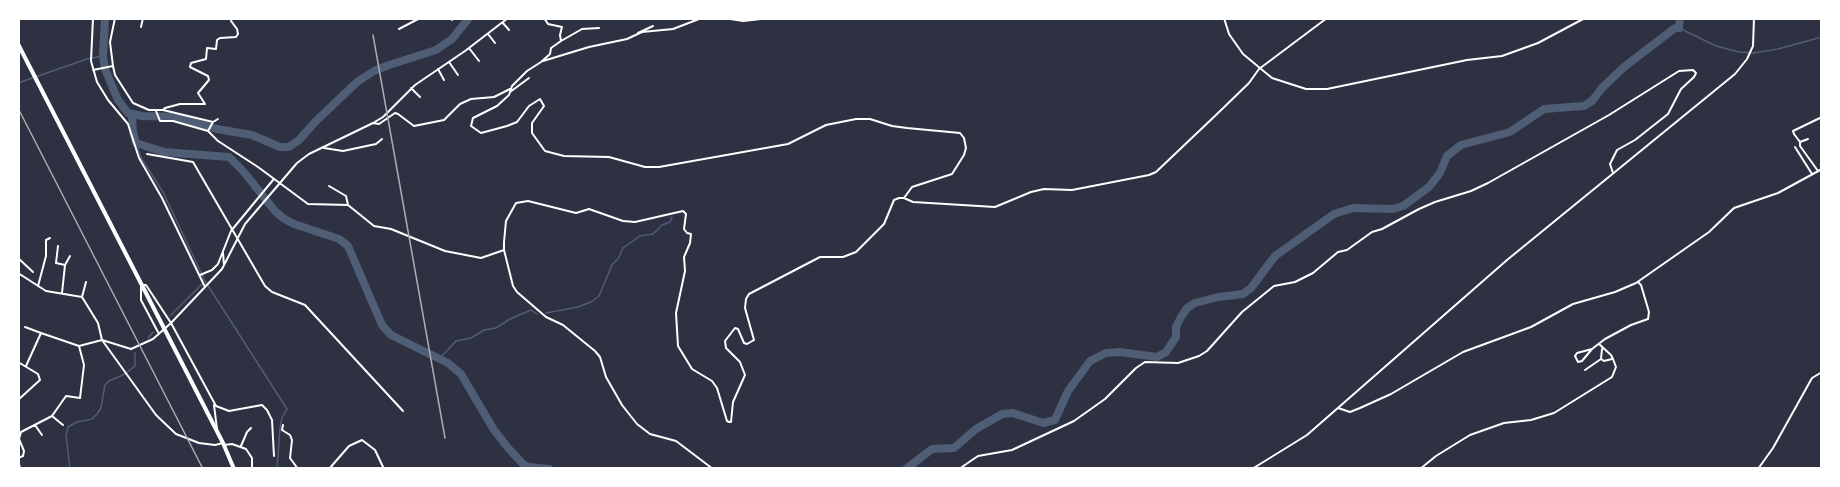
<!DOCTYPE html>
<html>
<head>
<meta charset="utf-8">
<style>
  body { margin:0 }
  #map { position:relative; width:1840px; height:487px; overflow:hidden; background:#2d3142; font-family:"Space Grotesk",sans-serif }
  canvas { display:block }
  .frame { position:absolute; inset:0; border:20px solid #fff; pointer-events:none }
</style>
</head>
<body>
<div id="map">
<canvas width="1840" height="487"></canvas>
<div class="frame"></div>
</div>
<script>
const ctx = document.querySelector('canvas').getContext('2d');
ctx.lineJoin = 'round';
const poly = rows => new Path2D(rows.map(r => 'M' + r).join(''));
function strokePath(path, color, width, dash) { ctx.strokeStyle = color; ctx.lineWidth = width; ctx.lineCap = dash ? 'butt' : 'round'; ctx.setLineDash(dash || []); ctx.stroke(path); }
const stream = poly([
  [1679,28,1716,46,1739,52,1754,53,1778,49,1822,37],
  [18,83,87,59,103,56],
  [136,143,141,158,163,192,205,281,287,409,282,418,280,428,277,469],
  [546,313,578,307,591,302,599,296,612,265,618,259,623,248,640,236,653,234,662,225,670,222,672,217],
  [170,316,202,284],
  [148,338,153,332],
  [439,359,456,341,471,338,484,330,496,328,510,319,531,310,537,314],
  [70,469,66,435,68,427,77,422,92,419,97,414,101,408,105,385,109,381,125,374,135,366,135,353]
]);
const river = poly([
  [105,18,103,56,105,69,118,100,128,113,142,116,176,117,217,129,252,135,280,147,289,147,299,140,315,122,357,82,374,71,389,65,436,50,452,39,469,18],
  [132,114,133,132,136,143,164,152,229,157,243,171,275,211,283,218,294,224,339,239,348,246,382,325,391,335,448,363,461,374,494,430,509,449,523,464,529,467,549,469],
  [906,469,932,449,954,448,976,429,1002,414,1013,413,1043,423,1055,420,1068,391,1090,361,1106,353,1120,352,1157,357,1166,352,1176,337,1176,327,1181,317,1187,308,1195,303,1218,297,1243,294,1251,288,1275,256,1334,214,1353,208,1393,209,1403,206,1429,187,1440,173,1447,156,1461,145,1510,132,1544,109,1584,106,1592,101,1602,88,1624,67,1675,28,1679,28,1680,18]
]);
const minor = poly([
  [93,18,91,61,97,82,108,100,128,124,139,158,162,198,205,287],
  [544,18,548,24,562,27,560,35,561,41],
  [805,18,813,18],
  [452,20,452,18],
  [503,23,509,30],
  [141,27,143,18],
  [599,28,582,29,561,41,551,48,550,54,541,62,527,71,512,86,509,95,497,106,473,118,471,126,481,133,507,126,517,122,529,106,540,99,544,106,532,123,532,133,545,151,564,156,609,157,645,167,659,167,788,144,826,125,856,119,870,119,892,126,907,128,960,133,964,138,966,148,964,155,952,174,912,187,904,198],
  [399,29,420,18],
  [638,33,653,26],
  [488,34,495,43],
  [469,48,479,61],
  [543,61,589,47,627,39,642,32,673,29,699,19,724,18,743,21,770,18],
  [449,62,458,75],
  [113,66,110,42,115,18],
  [438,69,444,80],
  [93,70,113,66,115,75,133,103,149,110,163,110,165,108,180,104,205,104,198,93,209,80,208,76,190,67,191,63,206,59,207,48,216,49,217,40,220,38,236,37,238,34,237,29,231,21,232,18],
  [411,88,420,97],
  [510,92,529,78],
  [163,110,213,122],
  [156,111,160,121,173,121,208,131,218,141,258,167,308,204,348,205,374,226,391,229,445,251,481,258,504,250],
  [373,123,379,124,395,113,398,114,414,126,444,120,460,104,471,99,494,97,510,89],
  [208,131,213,122,218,119],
  [1808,139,1800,142,1800,146,1818,171],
  [1800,142,1794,134,1793,131,1822,117],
  [1795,147,1812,174],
  [324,148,343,151,376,144,382,139],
  [147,154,193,162,265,286,272,292,305,305,403,411],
  [329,186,346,196,348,205],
  [58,246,56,263,65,265],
  [223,253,224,265],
  [18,258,33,272],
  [18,273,46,291,82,297,98,323,102,340,156,415,176,434,199,443,215,445,223,443],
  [200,275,212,270,218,264,231,231,273,180],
  [38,286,46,256,46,240,50,238],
  [62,293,65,265,70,256],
  [82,297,86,282],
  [25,327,41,333],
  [159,334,141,300,141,285,146,285,171,323,216,406,229,411,262,405,267,410,272,420,274,456],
  [1592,349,1577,353,1575,356,1578,362,1582,361,1592,349,1605,339,1631,325,1648,319,1649,312,1641,285,1638,282],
  [1601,359,1604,361,1612,359],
  [18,362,38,374,40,380,18,400],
  [26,366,41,333,79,346,102,340,131,349,153,339,171,323,222,269,245,224,297,163,309,154,373,123,383,117,415,85,465,51,508,18],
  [1585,370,1601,359,1602,349],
  [214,405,217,429],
  [1338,408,1350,412,1360,408,1391,394,1463,352,1531,327,1573,304,1615,292,1636,283,1709,232,1734,208,1778,193,1822,169],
  [52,416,63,425],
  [35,425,42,435],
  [283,425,282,430,290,435,292,440,290,458,298,469],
  [224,445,232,444,246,449,252,458,252,469],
  [241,446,247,432,251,428],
  [18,458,23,456,24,451,19,439,21,432,52,416,66,396,80,398,84,365,79,346],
  [18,458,20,469],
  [329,469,349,446,362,440,375,450,384,469],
  [713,469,676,441,650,434,637,424,622,405,606,377,600,357,595,351,563,325,546,317,517,292,513,286,504,250,504,242,506,221,516,203,528,201,576,213,589,209,623,221,635,222,683,211,686,214,684,229,687,233,691,234,690,243,684,257,685,271,676,313,678,346,692,369,712,381,717,388,727,421,729,422,731,422,733,402,745,375,740,362,726,348,725,341,735,328,738,329,744,343,747,344,754,340,745,308,746,299,749,294,820,257,843,257,856,252,884,224,894,200,899,198,904,198,913,202,995,207,1031,192,1044,189,1072,190,1149,175,1156,172,1217,114,1249,83,1259,69,1327,18],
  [959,469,978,456,1012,450,1074,421,1105,399,1136,368,1145,362,1178,363,1199,356,1207,351,1242,312,1274,286,1295,282,1313,273,1338,252,1347,250,1372,232,1382,229,1419,209,1435,202,1471,191,1488,183,1609,115,1679,71,1693,70,1696,73,1694,77,1681,89,1668,114,1635,140,1617,150,1610,164,1613,173],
  [1420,469,1436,456,1470,435,1504,423,1531,420,1554,413,1612,377,1616,367,1613,359,1611,355,1599,344],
  [1758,469,1773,448,1812,378,1822,372]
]);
const tertiary = poly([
  [1224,18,1229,34,1243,54,1272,78,1306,89,1327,89,1467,60,1502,56,1538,43,1585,18],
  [1252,469,1307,435,1507,260,1735,74,1747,59,1753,46,1754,18]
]);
const trunk = poly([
  [18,44,223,443,234,469]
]);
const rail = poly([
  [373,35,445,438],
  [18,108,203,469]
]);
strokePath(stream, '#4f5d75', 1.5);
strokePath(river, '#4f5d75', 8);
strokePath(minor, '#fff', 2);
strokePath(tertiary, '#fff', 2);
strokePath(trunk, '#fff', 4);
strokePath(rail, '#abadb3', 1.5);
</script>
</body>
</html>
